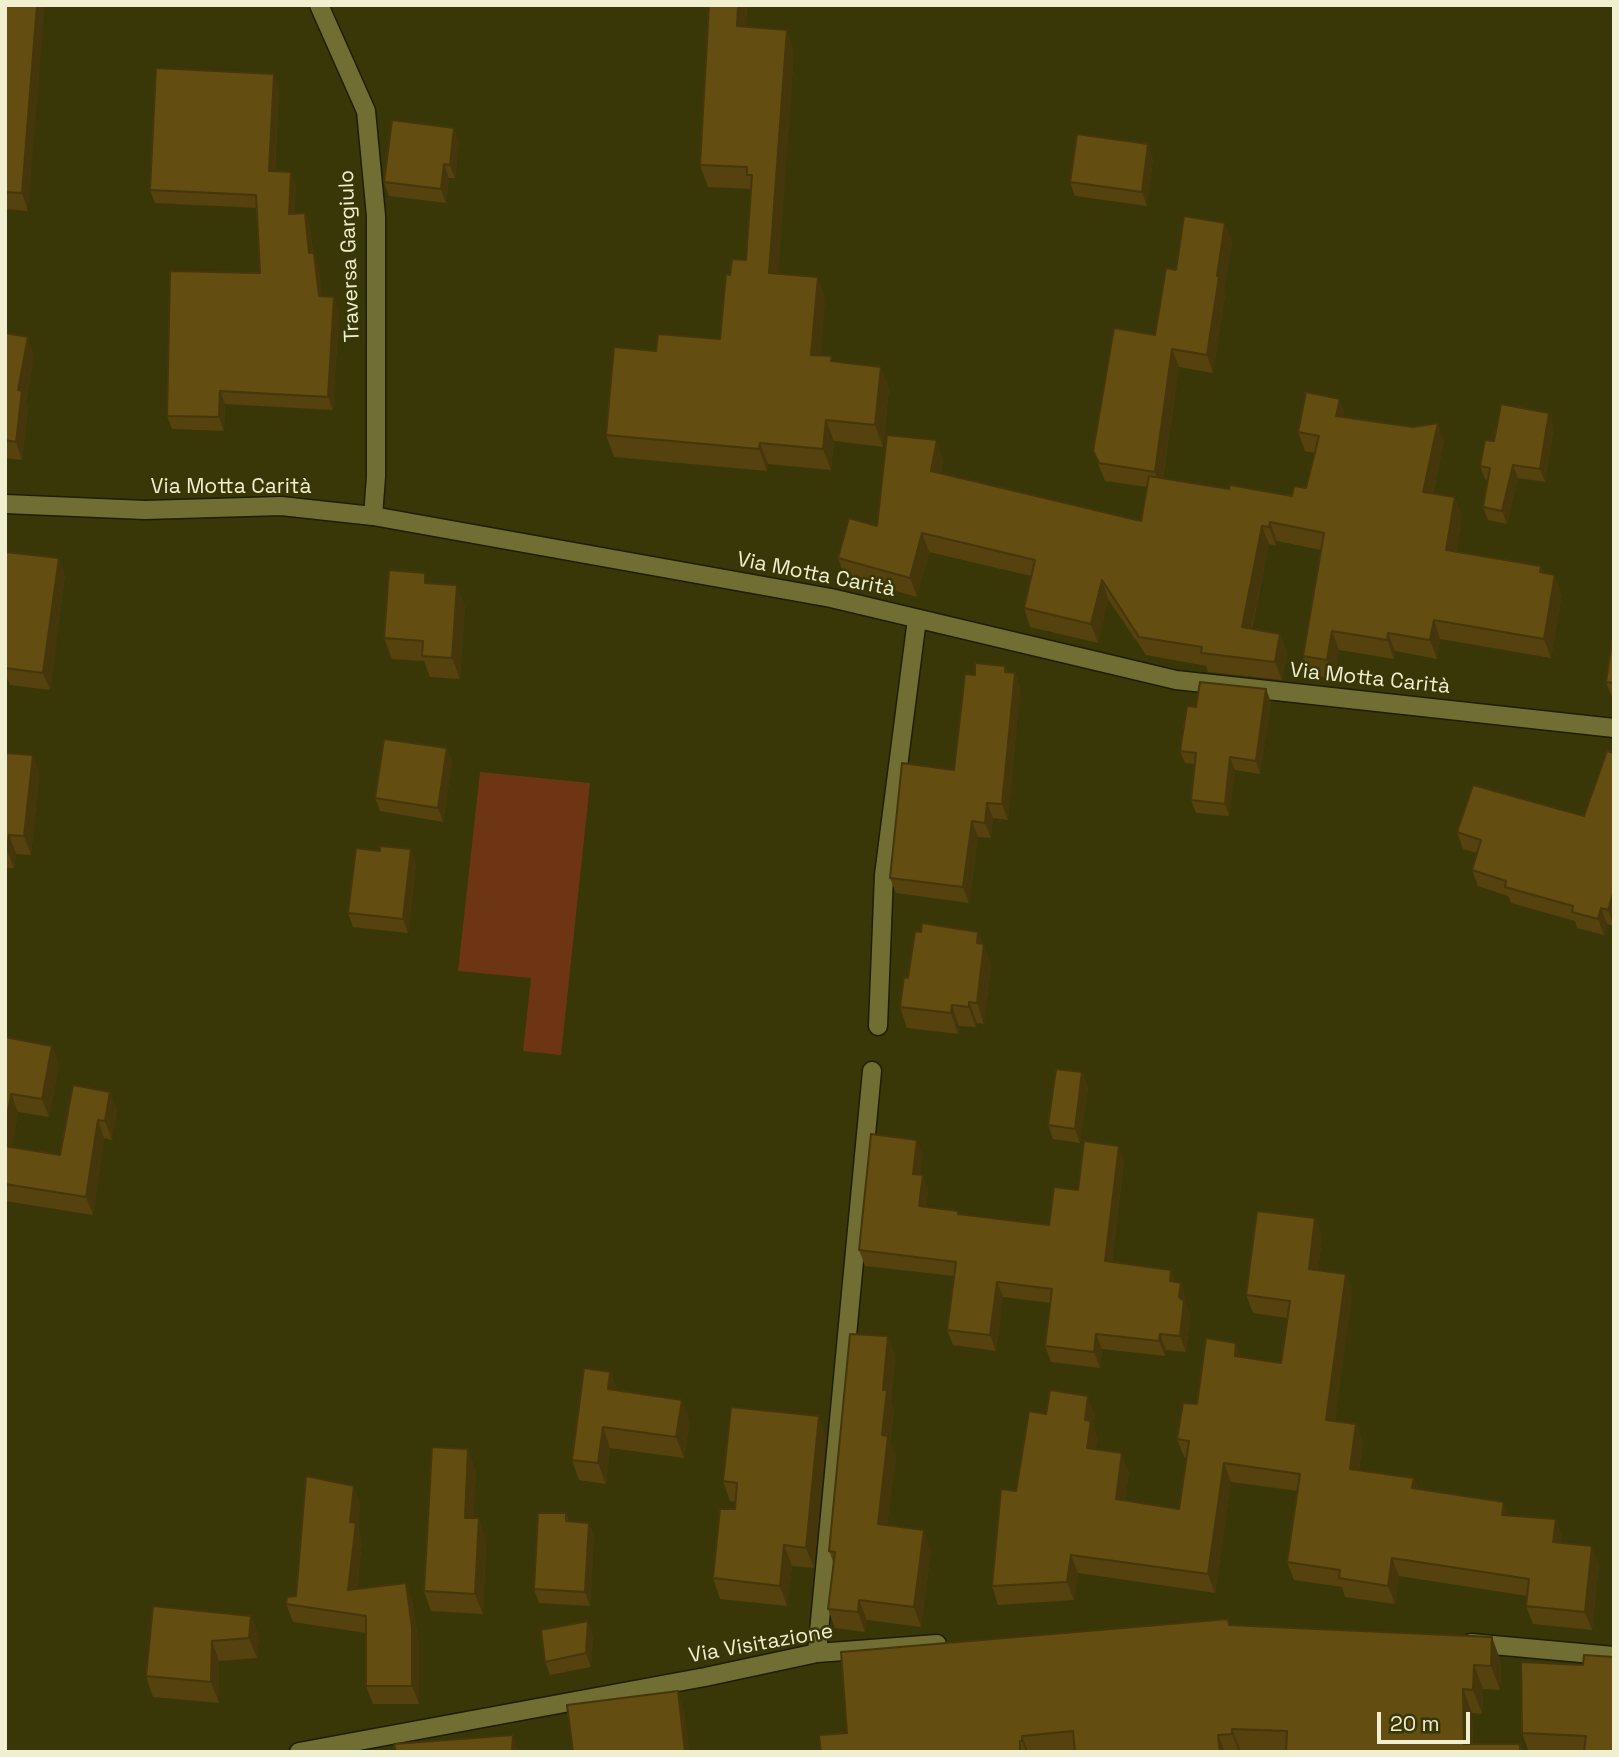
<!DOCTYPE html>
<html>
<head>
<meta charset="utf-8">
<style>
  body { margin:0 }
  #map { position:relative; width:1619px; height:1757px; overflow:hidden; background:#393707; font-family:"Space Grotesk",sans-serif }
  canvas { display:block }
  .frame { position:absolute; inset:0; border:7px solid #f0f0d1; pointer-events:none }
  .scale { position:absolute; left:1377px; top:1712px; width:93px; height:32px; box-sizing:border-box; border:4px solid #f0f0d1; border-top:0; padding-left:9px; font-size:21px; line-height:24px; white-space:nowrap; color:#f0f0d1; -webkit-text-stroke:5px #393707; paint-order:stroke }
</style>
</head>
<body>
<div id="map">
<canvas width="1619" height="1757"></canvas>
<div class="frame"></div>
<div class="scale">20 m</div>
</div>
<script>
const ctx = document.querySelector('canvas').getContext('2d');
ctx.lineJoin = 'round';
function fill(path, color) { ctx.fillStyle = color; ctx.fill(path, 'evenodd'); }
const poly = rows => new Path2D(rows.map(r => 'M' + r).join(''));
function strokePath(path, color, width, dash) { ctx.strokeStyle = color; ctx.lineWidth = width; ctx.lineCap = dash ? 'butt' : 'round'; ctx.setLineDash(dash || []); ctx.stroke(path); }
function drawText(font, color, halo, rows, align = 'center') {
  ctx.font = font + ' "Space Grotesk",sans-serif'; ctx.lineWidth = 5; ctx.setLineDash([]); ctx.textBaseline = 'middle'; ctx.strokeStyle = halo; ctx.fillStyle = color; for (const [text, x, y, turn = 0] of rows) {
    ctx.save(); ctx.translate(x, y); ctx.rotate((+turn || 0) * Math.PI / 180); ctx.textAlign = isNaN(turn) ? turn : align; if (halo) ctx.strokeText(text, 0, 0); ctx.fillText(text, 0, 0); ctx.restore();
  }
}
const green = poly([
  [480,772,590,783,561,1055,523,1051,531,978,458,971]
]);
const street = poly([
  [319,5,366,111,376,216,376,477,373,516],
  [5,504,145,510,281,506,373,516,831,598,1176,680,1614,728],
  [878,1026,884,875,917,619],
  [817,1653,872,1071]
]);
const secondary = poly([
  [1471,1643,1614,1656],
  [299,1752,705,1677,817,1653,937,1644]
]);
const wall = poly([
  [5,5,28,211,5,209],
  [747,5,746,26,794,51,778,273,825,298,820,355,889,388,883,447,834,441,831,470,768,464,767,471,614,457,606,435,656,351,720,339,730,275,746,260,751,189,708,187,700,165],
  [279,88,275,171,296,185,294,214,305,213,310,227,313,253,319,266,322,296,339,310,333,410,225,404,224,431,172,429,167,416,260,273,257,208,155,203,150,190],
  [454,128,459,142,455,178,449,178,446,203,389,196,384,182],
  [1153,158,1147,206,1075,196,1070,182],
  [1232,241,1224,291,1225,295,1213,373,1179,367,1163,478,1229,489,1292,496,1306,488,1314,453,1305,451,1298,432,1346,417,1444,441,1433,493,1462,515,1456,552,1541,566,1543,573,1562,594,1551,658,1440,639,1437,659,1395,651,1394,659,1339,650,1334,679,1310,675,1303,656,1321,550,1277,541,1276,546,1269,544,1252,629,1280,634,1287,653,1282,680,1208,672,1206,666,1146,655,1108,599,1098,643,1030,627,1024,608,1031,576,929,552,917,597,845,577,838,558,877,526,943,459,941,473,1141,521,1147,487,1105,481,1093,451,1155,335,1176,270],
  [5,333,34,355,26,402,28,409,22,460,5,458],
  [1554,426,1545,482,1518,478,1507,524,1488,520,1483,507,1487,480,1485,479,1480,466],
  [5,552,65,575,50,690,10,685,5,674],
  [429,583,465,605,460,679,430,677,424,661,392,659,384,638],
  [1614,628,1614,702,1606,682],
  [1005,666,1008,673,1015,673,1020,689,1008,820,993,818,991,838,978,837,969,903,896,893,890,878,954,770,975,675],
  [1271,702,1260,774,1235,770,1229,816,1196,813,1191,800,1195,764,1185,763,1180,751,1196,707],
  [447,748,452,762,443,822,380,811,375,798],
  [5,753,33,755,39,774,31,855,16,854,14,868,5,868],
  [1614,753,1614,926,1607,924,1604,935,1577,928,1575,921,1511,903,1508,896,1478,886,1472,870,1477,853,1463,849,1457,832,1584,816],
  [416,863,408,933,353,927,348,913],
  [921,932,978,932,991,965,984,1024,977,1023,976,1027,959,1026,958,1034,907,1028,900,1007],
  [5,1037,52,1046,59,1064,49,1117,18,1112,12,1148,60,1155,110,1092,117,1110,112,1140,104,1138,93,1215,5,1201],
  [1088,1086,1080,1143,1053,1139,1048,1125],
  [923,1155,920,1175,923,1175,928,1190,926,1207,958,1211,959,1214,1049,1225,1078,1190,1124,1161,1112,1262,1171,1270,1176,1282,1186,1298,1186,1305,1190,1316,1186,1352,1166,1350,1165,1356,1102,1349,1100,1368,1051,1362,1045,1346,1050,1303,1003,1297,996,1351,953,1345,947,1330,954,1276,865,1266,859,1250],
  [1315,1218,1322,1237,1318,1270,1346,1274,1352,1292,1335,1421,1356,1424,1363,1442,1359,1470,1414,1478,1418,1489,1509,1516,1556,1519,1562,1538,1562,1543,1599,1564,1592,1630,1533,1624,1526,1606,1527,1596,1399,1576,1395,1604,1345,1597,1342,1587,1294,1580,1287,1562,1298,1491,1231,1482,1215,1593,1078,1573,1074,1600,998,1605,992,1586,1016,1491,1046,1414,1095,1415,1093,1426,1098,1439,1096,1449,1129,1471,1125,1500,1179,1509,1186,1458,1184,1457,1177,1439,1197,1404,1242,1357,1281,1363,1287,1318,1253,1313,1246,1295],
  [888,1336,895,1356,891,1402,894,1410,890,1441,896,1456,887,1525,931,1550,921,1627,867,1620,865,1632,835,1628,828,1609,834,1564,829,1551],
  [610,1372,617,1390,690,1420,684,1458,610,1448,606,1484,579,1480,572,1460],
  [826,1437,814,1568,792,1566,787,1606,720,1599,713,1578,735,1509,736,1502,730,1501,723,1481],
  [476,1470,473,1518,486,1539,483,1614,431,1611,424,1591],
  [360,1503,358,1527,362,1541,357,1589,406,1583,412,1601,419,1645,419,1704,373,1704,366,1686,366,1633,293,1622,286,1604,296,1596],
  [566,1513,569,1521,589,1523,594,1537,590,1606,539,1603,534,1589],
  [251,1616,259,1636,257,1658,219,1661,219,1703,153,1697,146,1676],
  [1230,1625,1501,1662,1500,1690,1483,1689,1482,1714,1472,1713,1473,1744,1520,1744,1523,1752,821,1752,847,1733],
  [593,1635,591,1667,550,1675,545,1662],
  [1583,1665,1614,1752,1529,1752,1522,1733]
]);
const shadedWall = poly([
  [37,5,45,5,28,211,22,193],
  [738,5,747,5,745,47,737,26],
  [787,30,794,51,777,294,769,273],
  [274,74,279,88,274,184,269,171],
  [454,128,459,142,455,178,450,165],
  [1148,144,1153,158,1147,206,1142,192],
  [444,164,449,178,446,203,441,189],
  [291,172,296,185,294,228,289,214],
  [305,213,310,227,314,267,309,253],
  [1225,223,1232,241,1224,291,1225,295,1213,373,1207,355,1217,276],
  [314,253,319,266,324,310,319,296],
  [818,277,825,298,819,376,811,355],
  [334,297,339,310,333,410,328,397],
  [28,337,34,355,26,402,28,409,22,460,16,442,18,390],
  [1172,349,1179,367,1161,489,1155,472],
  [881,367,889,388,883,447,875,425],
  [220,391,225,404,224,431,219,417],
  [1340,399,1346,418,1336,416],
  [1549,413,1554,426,1545,482,1540,469],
  [826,420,834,441,831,470,823,449],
  [1438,423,1444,441,1429,510,1423,492],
  [937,440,943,459,938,489,931,471],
  [760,443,768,464,767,471,759,449],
  [1513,465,1518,478,1507,524,1502,511],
  [1455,497,1462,515,1453,569,1446,550],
  [1270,522,1277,541,1276,546,1269,527],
  [1262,526,1269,544,1248,645,1242,627],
  [922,533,929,552,917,597,910,578],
  [59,558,65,575,50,690,43,673],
  [1555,575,1562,594,1551,658,1544,639],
  [1102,580,1108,599,1098,643,1091,624],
  [457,585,465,605,460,679,452,658],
  [1434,620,1440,639,1437,659,1430,640],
  [1332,631,1339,650,1334,679,1327,660],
  [1388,633,1395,651,1394,659,1387,640],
  [1280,634,1287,653,1282,680,1275,662],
  [1015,673,1020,689,1008,820,1002,804],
  [1266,689,1271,702,1260,774,1256,761],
  [447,748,452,762,443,822,438,808],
  [33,755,39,774,31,855,24,836],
  [1230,757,1235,770,1229,816,1225,804],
  [987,803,993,818,991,838,985,823],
  [972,821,978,837,969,903,963,887],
  [9,835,16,854,14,868,7,850],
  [411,849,416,863,408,933,403,919],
  [1614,891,1614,926,1608,910],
  [1601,908,1607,924,1604,935,1598,919],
  [978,932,991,965,984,1024,977,1003,977,943],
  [969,1002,977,1023,976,1027,969,1007],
  [952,1005,959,1026,958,1034,951,1013],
  [52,1046,59,1064,49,1117,42,1099],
  [1082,1072,1088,1086,1080,1143,1075,1129],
  [110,1092,117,1110,112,1140,105,1121],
  [11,1094,18,1112,10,1164,5,1152,5,1131],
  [98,1120,104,1138,93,1215,86,1197],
  [917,1140,923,1155,919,1189,913,1174],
  [1119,1146,1124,1161,1110,1276,1105,1261],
  [923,1175,928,1190,925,1222,919,1206],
  [1315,1218,1322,1237,1316,1287,1309,1269],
  [1171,1270,1177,1285,1170,1281],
  [1346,1274,1352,1292,1333,1438,1326,1420],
  [997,1282,1003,1297,996,1351,990,1335],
  [1181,1283,1186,1298,1186,1305,1190,1316,1186,1352,1180,1336,1179,1297],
  [1096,1334,1102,1349,1100,1368,1094,1352],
  [1160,1334,1166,1350,1165,1356,1159,1341],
  [888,1336,895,1356,891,1402,894,1410,890,1441,896,1456,885,1544,878,1524,883,1390],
  [1236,1343,1243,1361,1235,1356],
  [610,1372,618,1393,608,1389],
  [1088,1396,1095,1415,1093,1426,1098,1439,1094,1466,1087,1448,1085,1420],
  [682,1400,690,1420,684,1458,676,1437],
  [819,1416,826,1437,814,1568,806,1548],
  [1356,1424,1363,1442,1356,1487,1350,1469],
  [603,1427,610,1448,606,1484,598,1463],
  [468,1449,476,1470,472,1538,465,1518],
  [1122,1453,1129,1471,1123,1517,1116,1499],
  [1224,1463,1231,1482,1215,1593,1208,1574],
  [1414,1478,1420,1496,1412,1488],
  [354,1486,360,1503,358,1527,362,1541,355,1608,348,1590,350,1522],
  [1504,1502,1510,1521,1502,1515],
  [479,1518,486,1539,483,1614,475,1594],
  [1556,1519,1562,1538,1560,1560,1553,1542],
  [589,1523,594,1537,590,1606,585,1592],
  [924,1530,931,1550,921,1627,914,1607],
  [784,1545,792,1566,787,1606,780,1586],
  [1592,1546,1599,1564,1592,1630,1585,1612],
  [1071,1555,1078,1573,1074,1600,1067,1582],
  [1392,1558,1399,1576,1395,1604,1388,1586],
  [406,1583,412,1601,419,1645,419,1704,412,1686],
  [859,1600,867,1620,865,1632,858,1612],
  [251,1616,259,1636,257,1658,249,1638],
  [588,1621,593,1635,591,1667,586,1653],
  [1492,1637,1501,1662,1500,1690,1491,1666],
  [212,1641,219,1661,219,1703,211,1682],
  [1474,1665,1483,1689,1482,1714,1473,1690],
  [1463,1689,1472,1713,1473,1752,1464,1744],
  [678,1691,684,1710,690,1752,685,1752],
  [1232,1729,1241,1752,1239,1752,1232,1734],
  [513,1735,519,1752,512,1752],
  [1218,1735,1225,1752,1220,1752],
  [1022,1736,1028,1752,1026,1752,1022,1741]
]);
const building = poly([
  [5,5,37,5,22,193,5,192,5,5],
  [709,5,738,5,737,26,787,30,769,273,818,277,811,355,832,356,831,361,881,367,875,425,826,420,823,449,760,443,759,449,606,435,614,347,656,351,658,334,720,339,726,274,730,275,732,259,746,260,752,175,747,175,747,167,700,165,709,5],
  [156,68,274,74,269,171,291,172,289,214,305,213,309,253,314,253,319,296,334,297,328,397,220,391,219,417,167,416,170,271,260,273,256,195,150,190,156,68],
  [392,120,454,128,450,165,444,164,441,189,384,182,392,120],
  [1077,134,1148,144,1142,192,1070,182,1077,134],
  [1184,216,1225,223,1217,276,1219,277,1207,355,1172,349,1155,472,1099,463,1093,451,1114,328,1155,335,1166,268,1176,270,1184,216],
  [5,333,28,337,18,390,22,391,16,442,5,440,5,333],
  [1306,392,1340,399,1336,416,1413,427,1438,423,1423,492,1455,497,1446,550,1541,566,1540,572,1555,575,1544,639,1434,620,1430,640,1388,633,1387,640,1332,631,1327,660,1303,656,1324,533,1270,522,1269,527,1262,526,1242,627,1280,634,1275,662,1201,653,1202,647,1139,637,1102,580,1091,624,1024,608,1035,560,922,533,910,578,838,558,849,518,877,526,887,435,937,440,931,471,1141,521,1149,476,1229,489,1230,485,1292,496,1294,486,1306,488,1319,436,1298,432,1306,392],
  [1501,404,1549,413,1540,469,1513,465,1502,511,1483,507,1490,468,1480,466,1485,440,1494,441,1501,404],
  [5,552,59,558,43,673,5,668,5,552],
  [389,570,425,573,425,583,457,585,452,658,422,656,423,641,384,638,389,570],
  [1614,628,1614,683,1606,682,1614,628],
  [975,663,1005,666,1005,672,1015,673,1002,804,987,803,985,823,972,821,963,887,890,878,902,763,954,770,965,674,975,675,975,663],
  [1200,682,1266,689,1256,761,1230,757,1225,804,1191,800,1196,753,1180,751,1187,706,1196,707,1200,682],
  [384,739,447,748,438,808,375,798,384,739],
  [1607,751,1614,753,1614,891,1608,910,1601,908,1598,919,1572,912,1573,906,1505,887,1506,881,1472,870,1481,840,1457,832,1473,785,1584,816,1607,751],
  [5,753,33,755,24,836,9,835,7,850,5,850,5,753],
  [380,846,411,849,403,919,348,913,356,848,380,851,380,846],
  [922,923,978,932,977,943,984,944,977,1003,969,1002,969,1007,952,1005,951,1013,900,1007,904,977,908,978,915,931,921,932,922,923],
  [5,1037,52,1046,42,1099,11,1094,5,1131,5,1037],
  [1056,1069,1082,1072,1075,1129,1048,1125,1056,1069],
  [73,1085,110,1092,105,1121,98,1120,86,1197,5,1184,5,1146,60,1155,73,1085],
  [871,1134,917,1140,913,1174,923,1175,919,1206,958,1211,958,1214,1049,1225,1054,1187,1078,1190,1084,1141,1119,1146,1105,1261,1171,1270,1170,1281,1181,1283,1179,1297,1184,1301,1180,1336,1160,1334,1159,1341,1096,1334,1094,1352,1045,1346,1052,1289,997,1282,990,1335,947,1330,956,1262,859,1250,871,1134],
  [1257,1211,1315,1218,1309,1269,1346,1274,1326,1420,1356,1424,1350,1469,1414,1478,1412,1488,1504,1502,1502,1515,1556,1519,1553,1542,1592,1546,1585,1612,1526,1606,1529,1579,1392,1558,1388,1586,1339,1578,1340,1570,1287,1562,1300,1474,1224,1463,1208,1574,1071,1555,1067,1582,992,1586,1001,1489,1016,1491,1029,1411,1046,1414,1050,1390,1088,1396,1085,1420,1091,1421,1087,1448,1122,1453,1116,1499,1179,1509,1189,1441,1177,1439,1183,1403,1197,1404,1206,1338,1236,1343,1235,1356,1281,1363,1290,1301,1246,1295,1257,1211],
  [850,1334,888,1336,883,1390,887,1390,882,1435,888,1436,878,1524,924,1530,914,1607,859,1600,858,1612,828,1609,835,1552,829,1551,850,1334],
  [584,1368,610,1372,608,1389,682,1400,676,1437,603,1427,598,1463,572,1460,584,1368],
  [731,1407,819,1416,806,1548,784,1545,780,1586,713,1578,720,1509,735,1509,737,1483,723,1481,731,1407],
  [432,1447,468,1449,465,1518,479,1518,475,1594,424,1591,432,1447],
  [306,1476,354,1486,350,1522,356,1523,348,1590,406,1583,412,1627,412,1686,366,1686,366,1616,286,1604,287,1597,296,1596,306,1476],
  [538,1513,566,1513,566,1521,589,1523,585,1592,534,1589,538,1513],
  [153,1606,251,1616,249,1638,212,1641,211,1682,146,1676,153,1606],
  [1228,1619,1229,1625,1492,1637,1491,1666,1474,1665,1473,1690,1463,1689,1464,1744,1520,1744,1520,1752,1286,1752,1287,1731,1232,1729,1232,1734,1218,1735,1220,1752,1075,1752,1073,1731,1022,1736,1022,1741,1020,1741,1020,1752,821,1752,819,1735,847,1733,841,1652,1228,1619],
  [588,1621,586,1653,545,1662,541,1630,588,1621],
  [1584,1655,1614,1657,1614,1752,1584,1752,1586,1736,1522,1733,1521,1662,1583,1665,1584,1655],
  [678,1691,685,1752,573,1752,567,1705,678,1691],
  [513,1735,512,1752,396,1752,394,1744,513,1735]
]);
const streetNames = [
  ["Traversa Gargiulo",350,256,-92],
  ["Via Motta Carità",231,487],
  ["Via Motta Carità",816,575,11],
  ["Via Motta Carità",1370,679,6],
  ["Via Visitazione",761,1644,-10]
];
fill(green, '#6e3514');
strokePath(street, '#1f1e00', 21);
strokePath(secondary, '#1f1e00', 21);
strokePath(street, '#706e33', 18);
strokePath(secondary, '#706e33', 18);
fill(wall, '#55420e');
fill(shadedWall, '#45360b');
fill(building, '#634d10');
strokePath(building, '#45360b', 2);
drawText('21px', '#f0f0d1', '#393707', streetNames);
</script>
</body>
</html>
